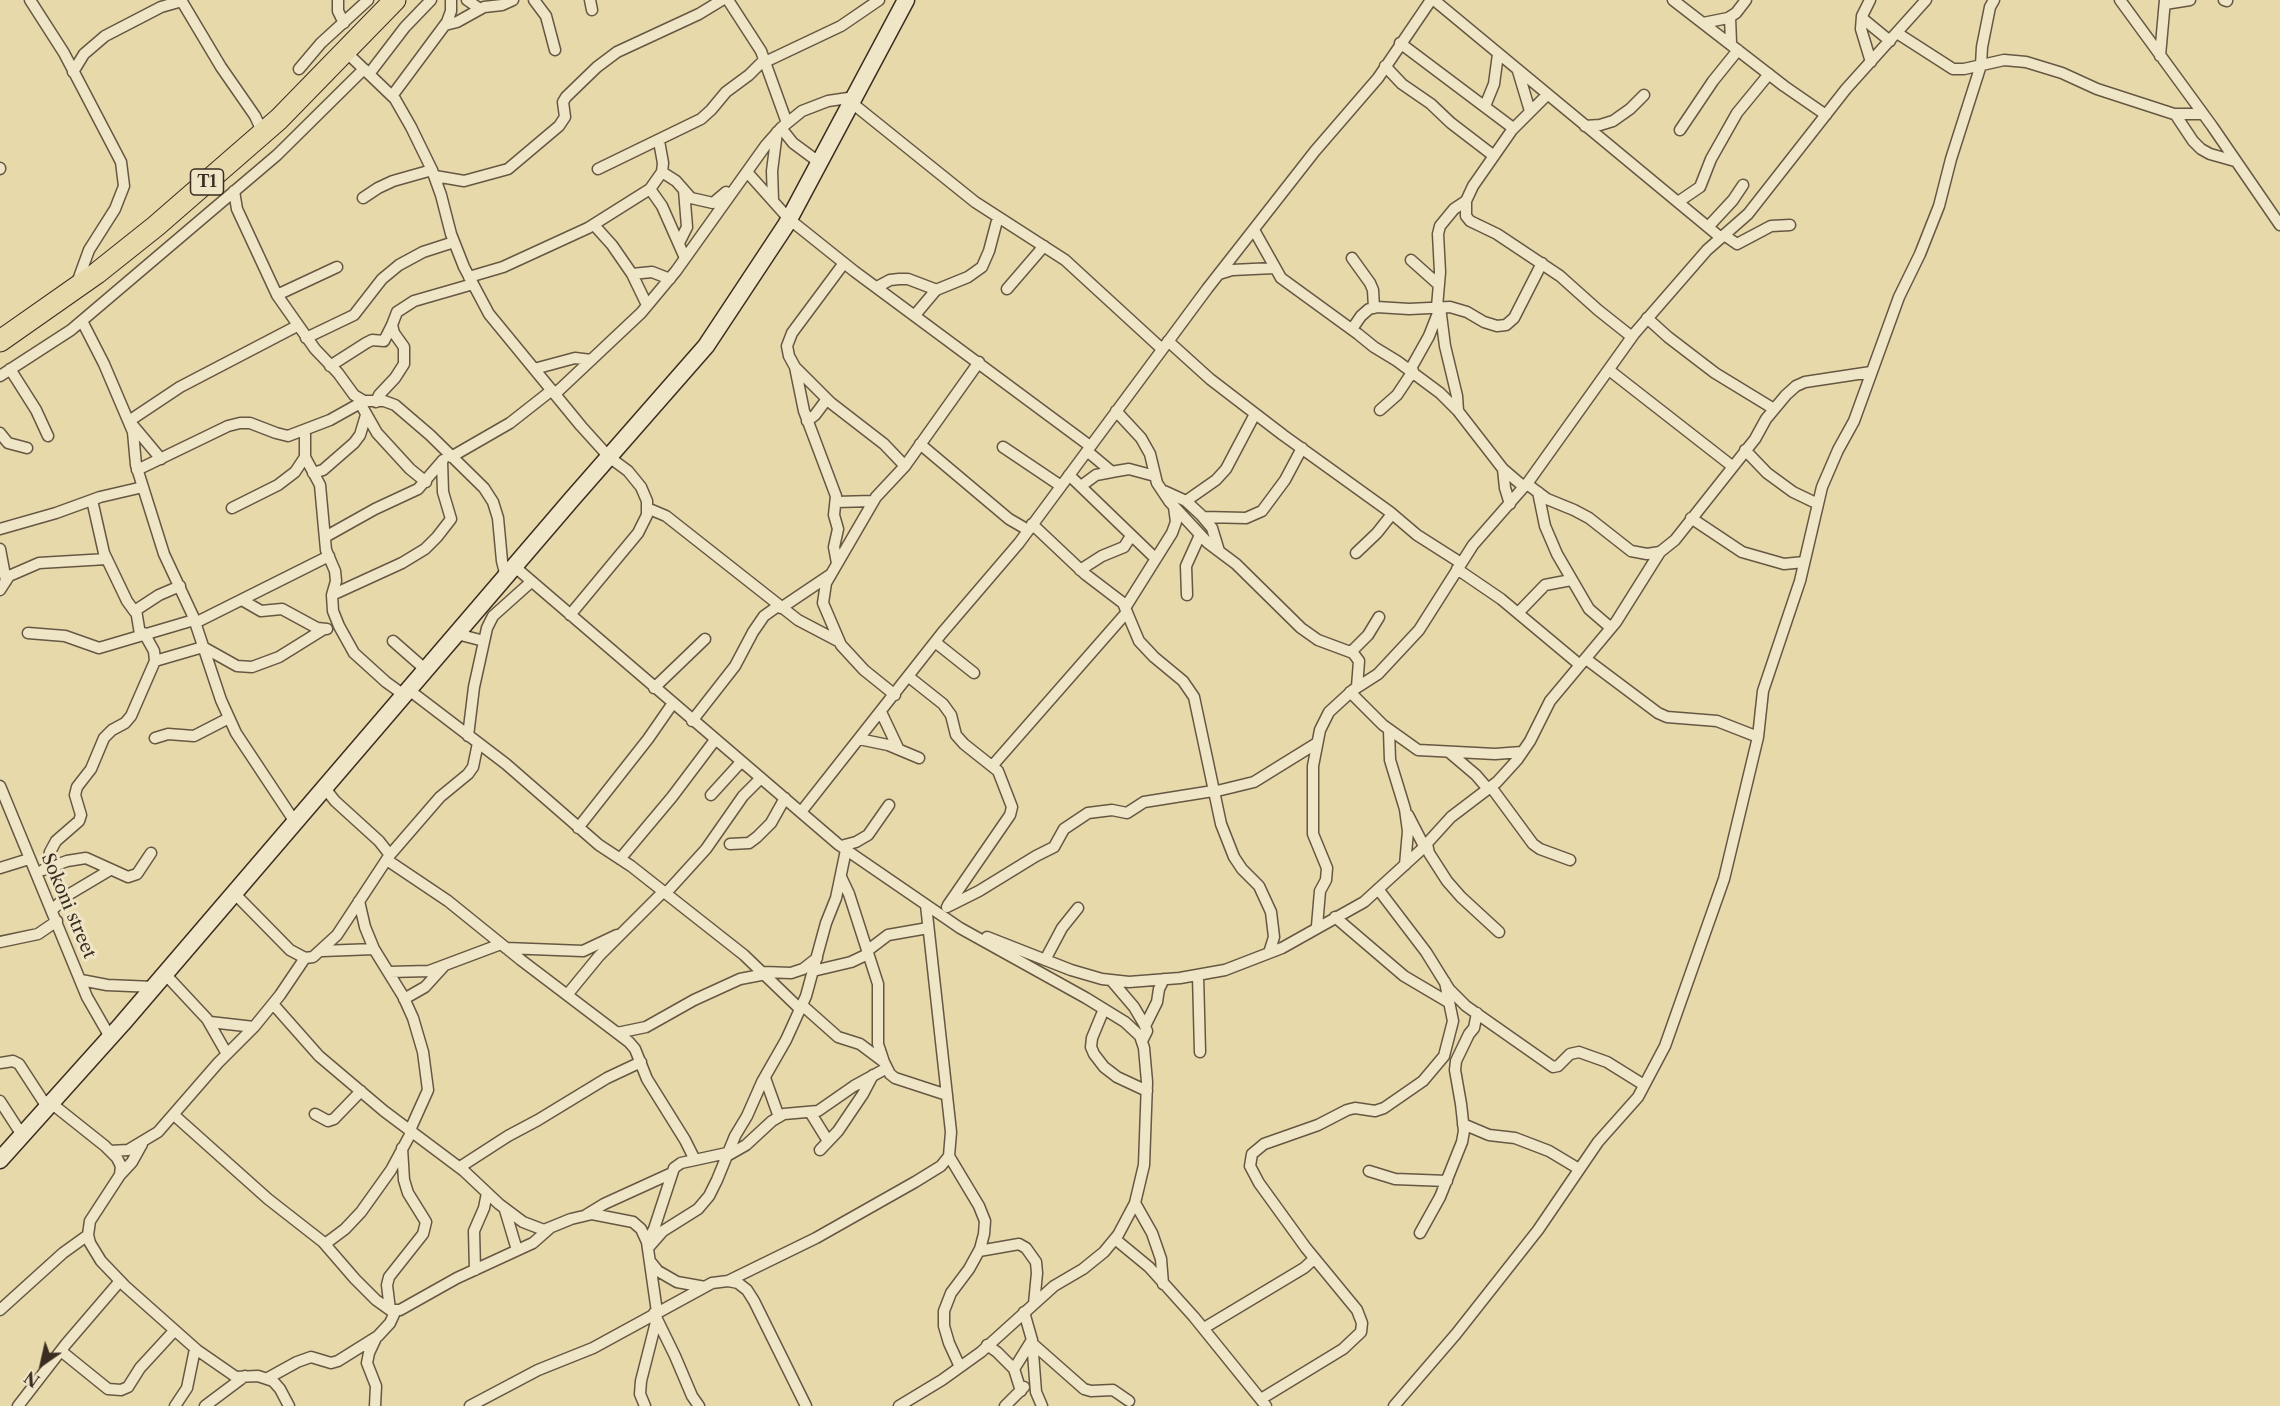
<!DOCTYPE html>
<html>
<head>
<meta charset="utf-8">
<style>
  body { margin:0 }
  #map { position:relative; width:2280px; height:1406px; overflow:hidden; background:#e7d9aa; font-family:"Libre Caslon Text",serif }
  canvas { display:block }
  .north { position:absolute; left:12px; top:1334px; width:60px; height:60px; -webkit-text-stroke:4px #efe6c8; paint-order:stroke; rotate:214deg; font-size:16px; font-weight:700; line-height:24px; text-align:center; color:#3b2c21 }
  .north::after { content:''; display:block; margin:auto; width:21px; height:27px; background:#3b2c21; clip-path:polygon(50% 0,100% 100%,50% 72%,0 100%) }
</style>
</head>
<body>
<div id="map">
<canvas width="2280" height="1406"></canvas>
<div class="north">N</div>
</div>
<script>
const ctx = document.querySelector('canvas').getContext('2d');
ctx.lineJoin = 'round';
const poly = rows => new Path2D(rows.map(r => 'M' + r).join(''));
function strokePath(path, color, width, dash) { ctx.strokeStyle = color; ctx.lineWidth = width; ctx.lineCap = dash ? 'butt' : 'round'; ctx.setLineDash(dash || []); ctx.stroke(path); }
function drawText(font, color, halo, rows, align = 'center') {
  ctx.font = font + ' "Libre Caslon Text",serif'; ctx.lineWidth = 6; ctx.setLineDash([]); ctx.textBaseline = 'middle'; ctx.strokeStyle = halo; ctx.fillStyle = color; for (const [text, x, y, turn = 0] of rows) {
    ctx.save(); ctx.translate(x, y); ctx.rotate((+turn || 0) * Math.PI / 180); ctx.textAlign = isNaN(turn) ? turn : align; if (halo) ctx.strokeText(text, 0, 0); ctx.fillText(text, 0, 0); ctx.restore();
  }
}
const street = poly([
  [30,0,64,53,121,162,124,186,115,209,89,250,77,283],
  [181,0,221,67,255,116,263,133],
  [338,0,338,11,344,23],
  [467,0,480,9],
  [534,0,546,16,555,50],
  [590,0,592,10],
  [728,0,761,51,787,123],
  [1434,0,1720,237],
  [1673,0,1784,86,1826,115],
  [1870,0,1862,16,1861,29,1871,62],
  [2120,0,2212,126,2280,225],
  [2224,0,2227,1],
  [2165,4,2190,0],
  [1730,17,1731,43],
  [1862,18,1890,41],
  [1703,23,1728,18,1736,13,1746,0],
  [445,25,457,22,484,7,502,5,513,0],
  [1897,33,1953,69,1964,69,2004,60,2026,62,2062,73,2097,89,2174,114,2203,114],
  [1400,43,1513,128],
  [345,51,395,99,411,127,432,170,441,195,451,234,464,267,489,314,581,426,609,457,628,471,641,487,647,501,647,515,638,533,570,615],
  [2160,56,2165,0],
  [765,62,841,26,879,0],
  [1385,66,1402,84,1431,104,1451,123,1494,156],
  [299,69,321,43,368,0],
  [1518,71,1530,111],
  [73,72,84,54,105,36,161,7,182,1],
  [369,74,405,27,431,0],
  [1547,95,1512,130,1473,186,1466,201,1466,216,1470,221,1497,234,1560,276,1598,310,1632,337],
  [392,96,447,22,451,11,451,0],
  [852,103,975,202,1065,260,1162,349],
  [1485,106,1494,84,1498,54],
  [2175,114,2193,141,2201,149,2210,154,2235,161],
  [1585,126,1600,125,1613,121,1630,109,1644,95],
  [781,128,793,143,820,163],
  [1680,130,1713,81,1738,50],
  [0,169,0,168],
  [598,169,701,119,711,110,726,92,749,75,764,60],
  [662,172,676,181,691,198,713,203,726,192],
  [747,172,789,219,854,271,1090,446],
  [435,176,464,181,508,169,559,126,565,117,563,102,566,97,597,67,617,52,699,14,722,0],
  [650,189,662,206,685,258],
  [234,191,237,209,277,295,315,349,338,373,354,395,364,401,384,401,395,405,430,435,484,488,493,502,498,518,502,561,506,577],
  [363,198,378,188,393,181,432,170],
  [773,200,772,171,777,132],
  [1678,202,1700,187,1711,159,1737,113,1769,74],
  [594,225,612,245,632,274,647,305],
  [1708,227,1733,200,1743,185],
  [1254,230,1281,278,1358,334,1374,347,1397,361,1440,393,1458,411,1503,469,1524,487],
  [1724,235,1737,244,1771,226,1790,225],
  [679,243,687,227,684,190],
  [1352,258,1370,283,1373,290,1374,308],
  [1411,260,1439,285],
  [844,263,792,333,787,346,789,356,795,367,831,403,884,444,905,466],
  [632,274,652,272,670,279],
  [1219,274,1232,270,1274,268],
  [469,277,503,267,588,228,650,189,662,172,663,163,659,141],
  [877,287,890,280,899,279,908,279,937,290],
  [1007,289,1044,246],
  [277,295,337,267],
  [1437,307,1440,272,1438,234,1440,226,1454,209,1466,201],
  [1440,307,1445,346,1457,396,1458,411],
  [915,315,936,290,968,277,982,267,989,251,998,217],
  [1647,318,1668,337,1715,373,1774,409],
  [82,321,104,364,133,432,136,465,164,554,193,616,221,700,236,733,295,822],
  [1352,329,1361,316,1369,309,1377,307,1409,309,1450,307,1467,312,1484,322,1497,326,1506,325,1514,318,1542,263],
  [306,338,354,315,382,279,399,265,423,252,454,242],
  [1168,341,1210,379,1283,435,1390,512,1417,535,1461,563],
  [330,366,366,343,372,340,384,341,392,325],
  [795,367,804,411,836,496,834,515,838,529,834,547,837,563],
  [10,369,36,410,48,436],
  [534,369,575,358,591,360],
  [1410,370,1429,336,1440,308],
  [1609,370,1732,466],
  [0,376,71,330,277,155,364,69],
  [555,394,641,313,676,271,766,145,781,128,802,111,828,101,855,97],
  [376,402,379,395,395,378,404,364,404,347,394,333,392,325,397,312,414,301,473,284],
  [360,403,377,433,410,469,426,482],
  [1380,410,1397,395,1413,371],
  [1116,411,1141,438,1150,454,1157,483,1169,501,1208,543,1236,564,1301,628,1318,640,1353,653,1359,661,1357,687],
  [129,421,180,387,297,326],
  [807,421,815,415,827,399],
  [130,422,161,459],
  [305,430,305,457,320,485,326,550,335,571,336,581,332,595,333,611,339,626,354,653,386,682,404,695],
  [0,433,8,443,27,448],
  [920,444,1009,519,1028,530],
  [1003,447,1061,486],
  [1745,450,1767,473,1793,492,1818,504],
  [1087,451,1112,472],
  [451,457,510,423,552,390],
  [1503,469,1505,488,1510,504],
  [137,470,228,426,240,423,250,423,276,433,288,436,330,420,364,401],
  [313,473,323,470,354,443,360,435,366,415],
  [1069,475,1155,558],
  [1527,484,1547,499,1574,510,1589,518,1631,551,1647,554,1660,552,1675,540,1755,439,1766,419,1786,395,1796,386,1805,382,1871,372],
  [1081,486,1096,475,1117,471,1129,469,1155,476],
  [1164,491,1186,501,1201,515,1212,528,1219,551],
  [1538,492,1545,526,1557,554,1589,609,1611,628],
  [92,500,104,553,127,601,135,612],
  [1186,501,1216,480,1226,469,1255,414],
  [836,502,873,501],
  [232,508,278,485,295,472,305,457],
  [647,508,666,516,798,620,838,641],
  [1203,517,1246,518,1262,511,1285,480,1302,448],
  [1691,518,1742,552,1784,564,1804,562],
  [1032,524,1085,574,1123,603,1139,641,1154,657,1183,681,1194,697,1221,824,1234,857,1242,869,1259,886,1271,912,1274,937,1269,953],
  [0,529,56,513,100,497,143,487],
  [325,537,375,509,418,489,443,460],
  [0,549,6,581],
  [1356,553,1377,533,1392,514],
  [515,567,839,845,960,928,1086,998,1125,1022,1140,1036,1144,1048,1147,1082,1144,1165,1135,1203,1118,1235,1104,1252,1083,1269,1054,1286,981,1352,942,1380,899,1406],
  [1457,569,1501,599,1580,665],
  [1080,570,1102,556,1124,547,1131,536],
  [0,590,9,576,39,563,107,559],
  [332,595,402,563,425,549,437,537,451,519,443,492,442,461],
  [1187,595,1186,566,1200,535],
  [242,600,261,611,282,609,317,628,327,629],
  [781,608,830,575],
  [1125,608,1172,533,1176,522,1174,507],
  [1518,613,1545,585,1571,580],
  [195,623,329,556],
  [28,633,65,636,99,648,194,620],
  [140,634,136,610,159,595,180,586],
  [457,634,484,641],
  [393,641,426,670],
  [935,642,974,673],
  [1351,652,1368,635,1379,617],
  [1586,659,1658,713,1667,717,1717,721,1758,737],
  [155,661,203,647,237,666,252,667,279,657,324,629],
  [909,677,943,704,951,715,956,735,964,744,998,771,1012,807,1010,815,948,905],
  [654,688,705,639],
  [409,690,506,764,599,845,631,866,744,955,800,1009],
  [1350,692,1383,725,1418,750,1495,754,1522,752],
  [895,695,864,670,841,645,823,603,826,583,876,497,905,466,979,362],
  [881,712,898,748],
  [692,721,735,666,753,632,764,616,778,606],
  [1389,730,1390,760,1405,809,1408,831,1405,865],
  [468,736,474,687,487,628,493,616,531,582],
  [155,738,168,734,194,736,229,718],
  [859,739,888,745,919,758],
  [1450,753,1476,775,1488,789],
  [993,765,1127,612],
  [0,786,87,997,110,1037],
  [324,787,335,801,379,841,390,855],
  [1491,787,1533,844,1540,849,1570,860],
  [1213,792,1254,782,1317,743],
  [711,795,741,762],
  [801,812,942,633,1019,543,1207,289,1315,151,1378,78,1431,0],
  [1408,815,1424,846],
  [578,828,648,739,673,703],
  [730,844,749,843,757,837,771,823,785,798],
  [1427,844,1429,853,1447,881,1461,897,1499,932],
  [841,846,856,842,868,835,889,805],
  [620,859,672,797,715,740],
  [387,860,448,901,521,960,629,1042,635,1049,647,1079,685,1140,695,1160],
  [0,868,29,859],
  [47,869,50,852,56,841,79,821,81,815,75,795,77,787,91,769,104,738,112,730,125,723,131,716,155,661,154,651,144,633],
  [43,870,67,861,86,858,128,877,137,874,151,853],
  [841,877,849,894,878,984,878,1044,884,1062,890,1074,895,1078,947,1095],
  [1378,889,1426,952,1449,989,1466,1006,1553,1067,1558,1066,1570,1054,1579,1052,1607,1062,1644,1085],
  [234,893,290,950,305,958,313,957,337,935,389,856,440,797,468,774,473,767,478,743],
  [666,893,706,849,743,796,761,778],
  [359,901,365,927,374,949,403,996,413,1018,423,1052,428,1090,410,1130],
  [947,907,979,891,1036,856,1054,847,1064,829,1088,813,1112,810,1127,813,1144,802,1213,791],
  [52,910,68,895,110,870],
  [1335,917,1404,976,1448,1002],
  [1317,926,1320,891,1326,880,1327,868,1313,834,1313,766,1320,730,1329,712,1353,690,1378,674,1419,630,1473,545,1529,481,1634,334,1707,250,1748,214,1846,89,1926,0],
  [987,937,1071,970,1102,979,1129,982,1180,978,1225,970,1282,948,1364,902,1421,850,1451,817,1497,782,1517,760,1530,741,1550,701,1616,622,1660,552],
  [0,942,38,934,57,921],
  [506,948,583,951,617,935],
  [322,951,374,949],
  [867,951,888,935,928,928],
  [1045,960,1062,928,1078,908],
  [813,971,851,962,868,954],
  [389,972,429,971,501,944],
  [763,972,791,973,803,969,817,958],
  [165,974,207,1019,227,1054],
  [1198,975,1200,1052],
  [81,980,107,985,154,987],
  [1111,980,1134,1007,1144,1024,1147,1031,1142,1041],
  [567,995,599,956,664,891],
  [404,999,425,987,445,965],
  [273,1004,319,1056,384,1111,464,1171,499,1204,523,1222,544,1230,571,1219,592,1214,633,1222,641,1229,647,1242,657,1312],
  [802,1005,838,1037,860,1044,884,1062],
  [1104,1009,1092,1038,1091,1047,1094,1054,1104,1067,1117,1077,1147,1091],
  [210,1022,254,1027],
  [1145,1026,1157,1002,1159,989,1164,979],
  [617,1033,646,1027,694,1000,740,979,766,974],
  [0,1063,13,1061,19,1064,47,1107],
  [765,1078,779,1117],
  [0,1101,22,1135],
  [51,1103,105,1146,117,1158,121,1166,120,1175,90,1221,88,1235,90,1243,101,1261,125,1286,197,1350,236,1377,258,1376,273,1381,280,1389,289,1406],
  [810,1112,828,1141],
  [315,1114,328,1121,334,1119,361,1091],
  [174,1115,268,1199,323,1242,355,1279,376,1300,390,1310,400,1310,457,1278,533,1243,550,1228],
  [1463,1124,1489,1135,1515,1138,1549,1151,1579,1169],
  [820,1150,838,1131,863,1094,873,1075],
  [110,1151,128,1150,158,1132,218,1063,254,1027,280,995,305,958],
  [949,1156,979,1206,985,1221,984,1234,980,1249,969,1269,951,1293,944,1311,944,1326,949,1343,960,1367],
  [725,1157,746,1145,772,1121,784,1114,818,1111,854,1086,887,1068],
  [460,1167,508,1136,538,1120,607,1078,641,1062],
  [1369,1171,1395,1179,1447,1181],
  [120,1175,132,1162,142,1144],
  [1135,1203,1152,1233,1161,1259,1163,1284],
  [505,1210,517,1250],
  [586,1215,604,1204,672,1173],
  [1420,1233,1440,1197,1462,1142,1464,1131,1461,1104,1455,1070,1456,1061,1469,1034,1474,1028,1477,1013],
  [1115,1239,1149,1267,1194,1317,1266,1406],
  [647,1242,654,1229,674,1168,681,1163,727,1153],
  [325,1244,345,1229,361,1212,391,1170,412,1131],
  [648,1248,663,1231,698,1209,709,1196,717,1180,735,1136,747,1116,762,1082,786,1040,806,996,826,923,836,898,846,850],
  [979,1251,1019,1244,1026,1248,1036,1262,1037,1273,1034,1304],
  [650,1261,658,1271,677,1282,705,1287],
  [475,1270,474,1231,484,1208,487,1193],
  [728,1281,816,1238,915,1182,941,1166,949,1156,951,1132,926,905],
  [0,1310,63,1253,88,1235],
  [390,1310,387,1285,389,1277,423,1234,426,1222,408,1193,404,1180,402,1148],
  [1024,1312,1032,1340,1036,1392,1042,1406],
  [654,1313,675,1356,692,1396,699,1406],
  [1204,1328,1304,1268,1314,1259],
  [1033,1344,1084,1389,1091,1391,1113,1390,1129,1401],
  [987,1345,997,1352,1014,1369,1021,1391],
  [61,1351,108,1389,121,1390,128,1387,140,1368,174,1331],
  [1014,1369,1032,1340],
  [268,1378,297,1362,311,1357,331,1363,338,1361,378,1336,390,1323,396,1310],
  [1261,1399,1343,1349,1361,1332,1362,1323,1357,1310,1306,1248,1259,1183,1250,1166,1252,1154,1264,1144,1318,1125,1347,1110,1355,1108,1375,1111,1384,1108,1423,1081,1444,1056,1453,1021,1445,982],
  [18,1406,66,1344,120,1281],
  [175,1406,187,1388,195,1349],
  [205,1406,245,1376],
  [375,1406,376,1386,367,1363,369,1353,376,1338],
  [470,1406,538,1370,593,1348,712,1283,728,1281,738,1283,747,1290,754,1301,806,1406],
  [645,1406,640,1394,641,1381,657,1318],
  [1005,1406,1024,1387],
  [1394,1406,1456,1334,1538,1230,1598,1142,1638,1097,1665,1046,1724,879,1758,737,1763,691,1800,581,1822,487,1838,450,1854,421,1899,297,1920,254,1939,206,1951,159,1981,65,1982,47,1990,7,1994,0]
]);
const secondary = poly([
  [0,1160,122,1024,572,499,706,346,786,225,906,0]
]);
const highway = poly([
  [0,341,97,273,156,226,279,119,395,0]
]);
const shields = [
  [207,182,33]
];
const shieldNames = [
  ["T1",207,182]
];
const streetNames = [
  ["Sokoni street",68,906,67]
];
strokePath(street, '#665743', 13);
strokePath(secondary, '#3b2c21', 19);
strokePath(highway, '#3b2c21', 23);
strokePath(street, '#efe6c8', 10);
strokePath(secondary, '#efe6c8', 16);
strokePath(highway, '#e7d9aa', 21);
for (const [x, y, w] of shields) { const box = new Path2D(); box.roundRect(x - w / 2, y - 13, w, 26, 4.5); ctx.fillStyle = '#efe6c8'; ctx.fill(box); strokePath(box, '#3b2c21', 1.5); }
drawText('bold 16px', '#3b2c21', null, shieldNames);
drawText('18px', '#3b2c21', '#efe6c8', streetNames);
</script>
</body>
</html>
